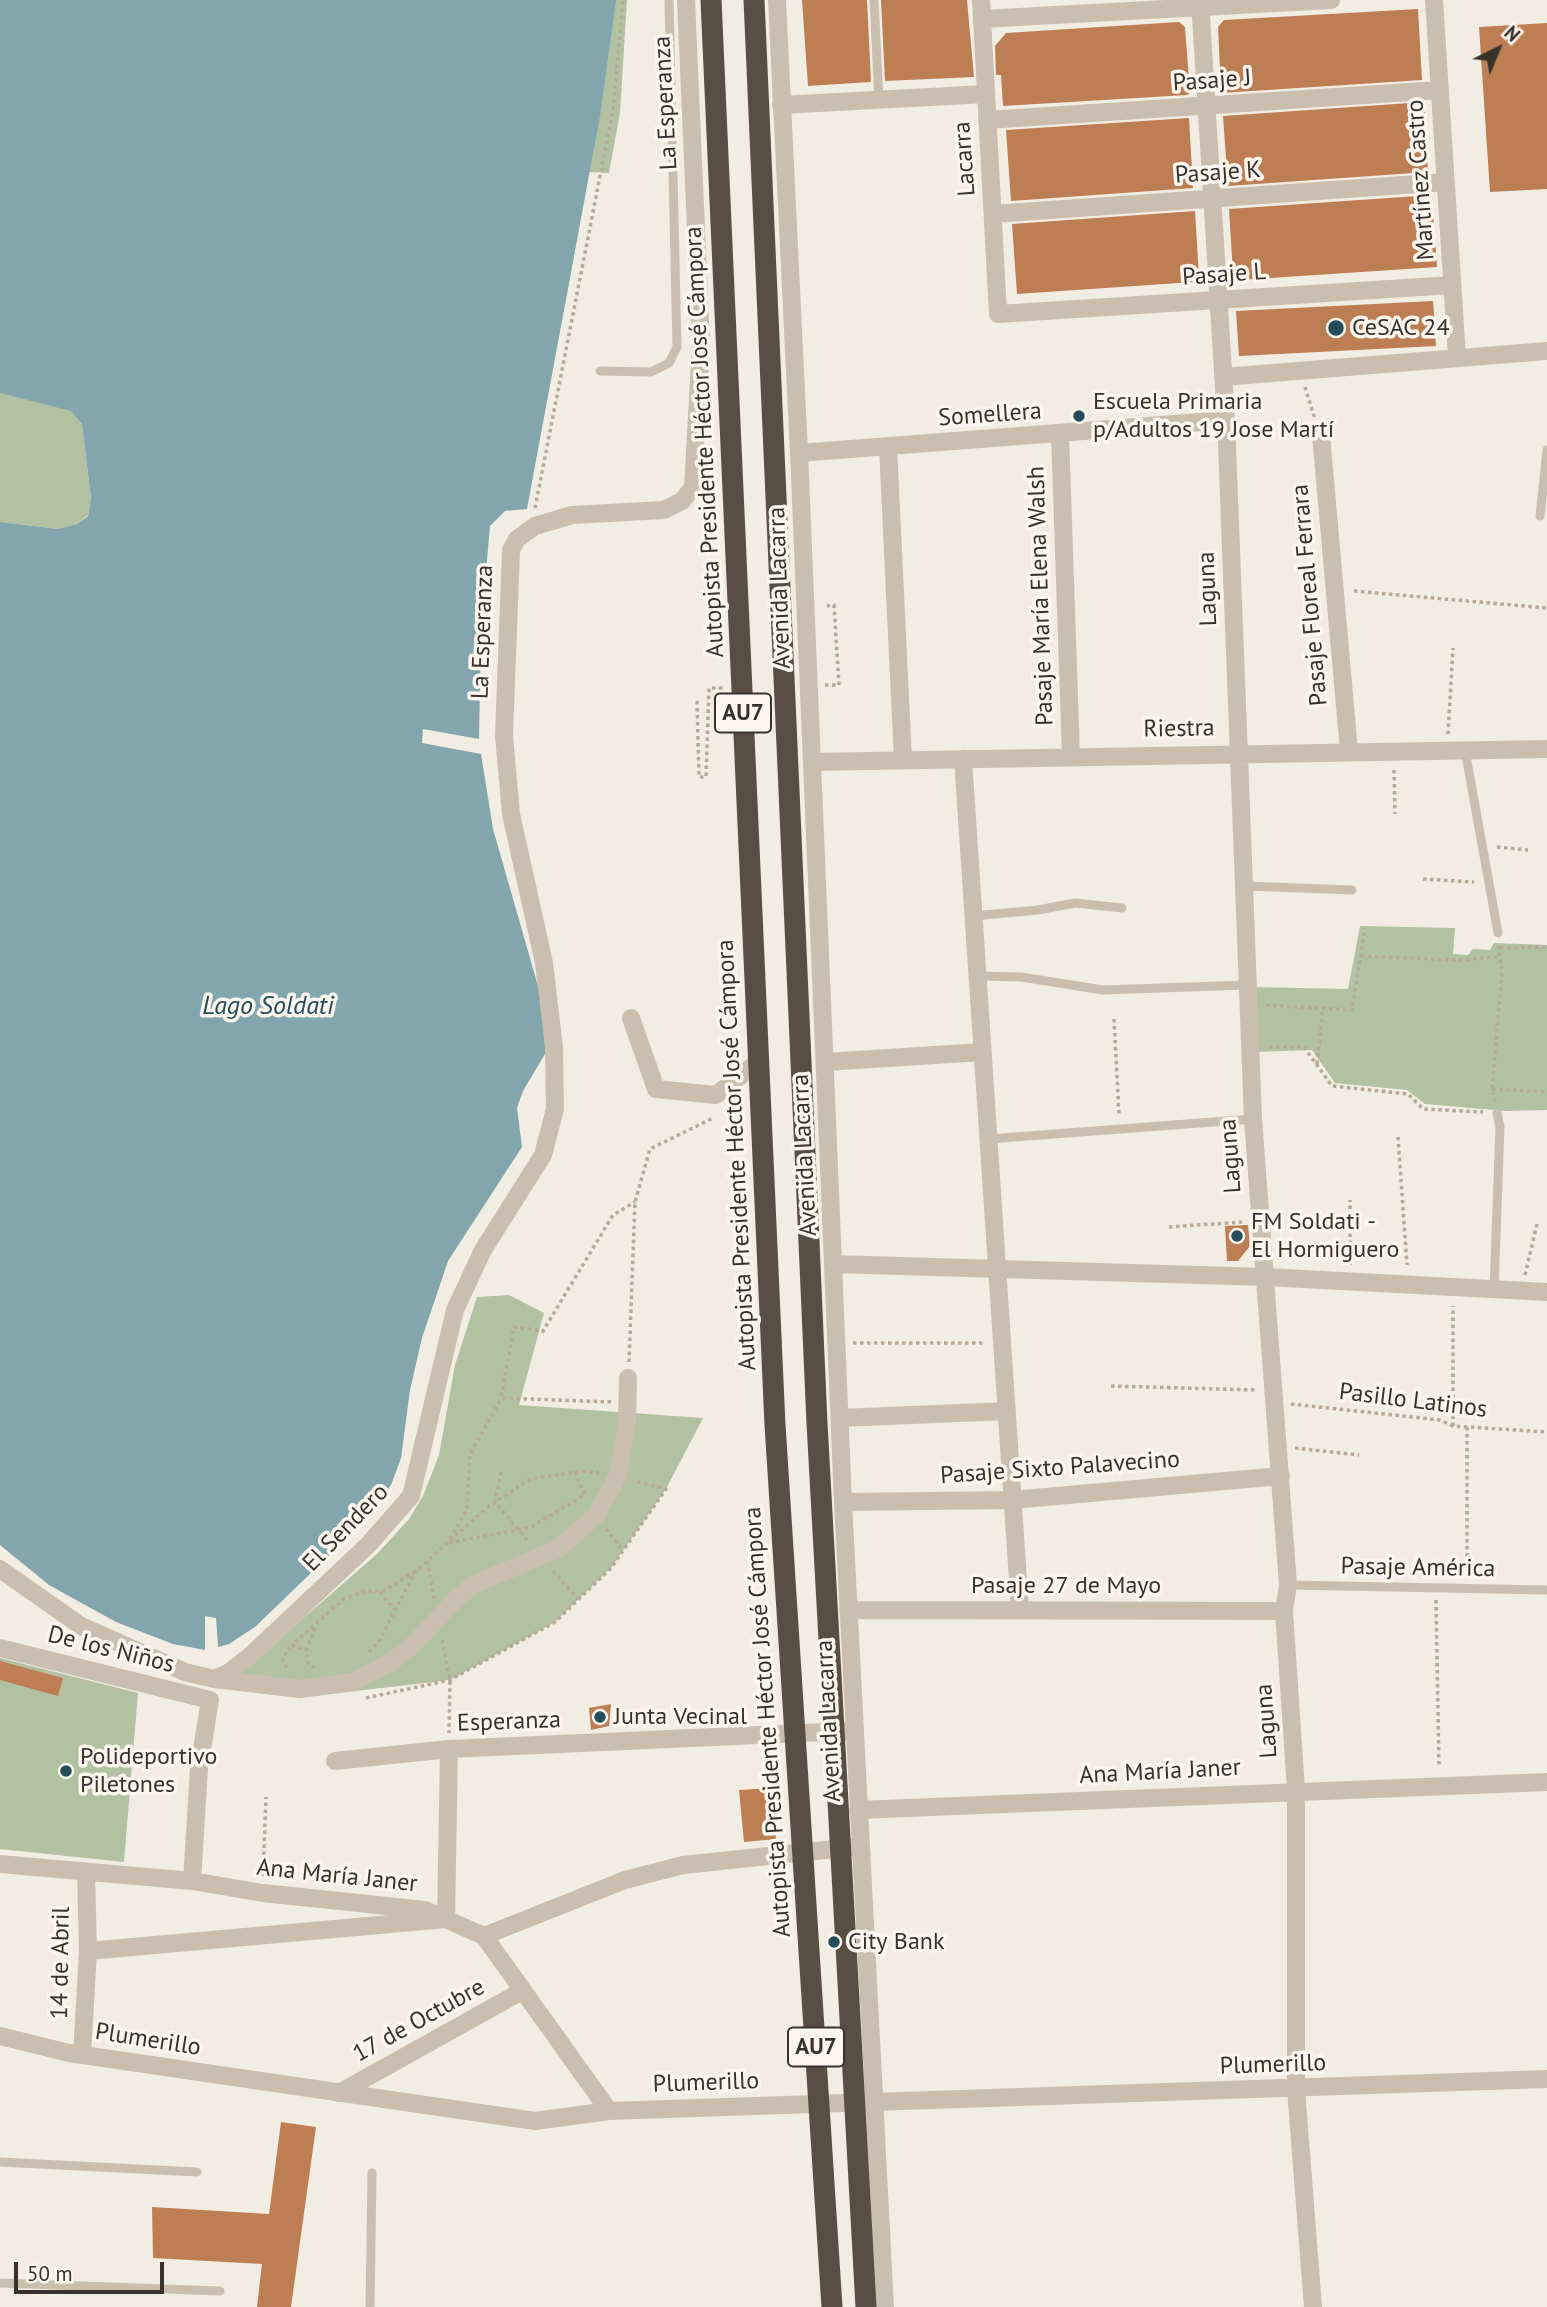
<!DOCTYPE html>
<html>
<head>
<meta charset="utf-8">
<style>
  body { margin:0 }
  #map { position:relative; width:1547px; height:2307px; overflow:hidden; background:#f2ede2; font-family:"PT Sans",sans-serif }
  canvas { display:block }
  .north { position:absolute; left:1463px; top:14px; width:70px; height:70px; -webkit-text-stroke:5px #faf6ee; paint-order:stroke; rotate:43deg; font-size:19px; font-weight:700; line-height:28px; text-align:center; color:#39322c }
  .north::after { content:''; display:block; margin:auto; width:24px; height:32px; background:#39322c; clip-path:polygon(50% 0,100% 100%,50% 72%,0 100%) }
  .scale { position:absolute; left:14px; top:2262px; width:150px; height:32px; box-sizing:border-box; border:4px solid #39322c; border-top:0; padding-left:9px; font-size:21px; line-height:24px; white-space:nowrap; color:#39322c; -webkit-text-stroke:5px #faf6ee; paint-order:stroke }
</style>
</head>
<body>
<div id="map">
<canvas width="1547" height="2307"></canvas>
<div class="north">N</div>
<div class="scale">50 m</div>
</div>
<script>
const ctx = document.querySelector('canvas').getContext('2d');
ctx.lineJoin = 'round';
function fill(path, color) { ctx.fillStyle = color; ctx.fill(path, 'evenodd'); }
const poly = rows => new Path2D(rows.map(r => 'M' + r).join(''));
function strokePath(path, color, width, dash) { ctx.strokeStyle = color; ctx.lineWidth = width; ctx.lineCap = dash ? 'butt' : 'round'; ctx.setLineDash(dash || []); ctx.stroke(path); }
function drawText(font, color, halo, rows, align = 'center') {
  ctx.font = font + ' "PT Sans",sans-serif'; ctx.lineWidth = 7; ctx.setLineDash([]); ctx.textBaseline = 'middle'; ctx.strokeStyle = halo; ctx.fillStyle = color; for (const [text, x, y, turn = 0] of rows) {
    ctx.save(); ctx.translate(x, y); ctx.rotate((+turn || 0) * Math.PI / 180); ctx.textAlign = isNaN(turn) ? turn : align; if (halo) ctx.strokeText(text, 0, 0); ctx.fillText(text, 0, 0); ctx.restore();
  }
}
const green = poly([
  [543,0,627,0,620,113,609,173,589,172,565,305],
  [0,393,71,410,82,424,91,498,88,515,77,524,58,529,0,522],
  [1360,926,1455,928,1453,954,1468,955,1473,949,1490,950,1494,943,1547,945,1547,1110,1506,1111,1425,1104,1407,1090,1335,1083,1312,1050,1256,1052,1251,987,1348,989],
  [509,1295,544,1313,519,1405,703,1418,666,1489,611,1568,555,1622,450,1680,313,1696,237,1676,378,1553,409,1519,423,1496,439,1455,455,1365,477,1297],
  [0,1658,138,1693,124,1862,0,1849]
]);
const water = poly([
  [0,0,616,0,600,116,527,509,505,511,490,526,481,628,479,739,423,729,422,743,481,754,493,829,540,993,548,1049,523,1091,517,1108,522,1147,448,1261,422,1338,410,1390,401,1458,391,1485,368,1518,255,1627,229,1644,218,1647,216,1618,205,1616,205,1650,173,1644,116,1622,49,1585,0,1545,0,522,58,529,77,524,88,516,91,498,82,424,71,411,0,393]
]);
const building = poly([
  [802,0,867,0,871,82,808,86],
  [881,0,967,0,974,77,885,81],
  [1418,9,1422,80,1221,93,1218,27,1224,20],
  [1179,22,1185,27,1190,93,1187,95,1003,106,1001,75,996,75,995,46,1006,33],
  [1547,23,1547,189,1490,192,1479,27],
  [1424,102,1428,172,1228,186,1223,116],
  [1189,118,1193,188,1011,201,1006,130],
  [1432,195,1437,267,1240,280,1233,273,1229,209],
  [1195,211,1199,276,1194,282,1017,294,1012,224],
  [1433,301,1436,346,1239,356,1236,311],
  [1248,1225,1250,1246,1238,1261,1227,1261,1225,1226],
  [0,1661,63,1678,58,1696,0,1680],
  [611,1704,609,1726,591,1730,589,1708],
  [772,1788,776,1839,744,1842,739,1790],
  [281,2122,316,2127,291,2307,257,2307,262,2264,153,2258,152,2207,269,2214]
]);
const path = poly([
  [1305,387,1315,419],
  [535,508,613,110,623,0],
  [1354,591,1547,608],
  [825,685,839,685,834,605,825,606],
  [697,701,699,777,706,777,709,688,723,688],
  [1448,734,1453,648],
  [1394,770,1395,814],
  [1497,847,1528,850],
  [1423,879,1474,882],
  [1500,948,1547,947],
  [1361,956,1459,960,1497,957],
  [1266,1005,1352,1010,1365,928],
  [1114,1019,1119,1114],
  [1269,1047,1304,1047,1332,1086,1408,1094,1423,1109,1483,1112],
  [1317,1064,1323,1010],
  [1492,1089,1547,1092],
  [1495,1102,1492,1089,1502,972,1498,946],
  [1398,1137,1407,1265],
  [1169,1227,1242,1222],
  [1350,1265,1350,1200],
  [1525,1275,1537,1224],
  [853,1343,985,1343],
  [629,1362,635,1202,650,1149,713,1118],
  [1111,1386,1256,1390],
  [611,1402,501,1398,514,1327,543,1331,613,1215,635,1202],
  [1291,1404,1440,1420,1453,1426,1547,1432],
  [1453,1426,1453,1306],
  [1467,1427,1467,1575],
  [1295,1448,1359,1455],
  [501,1472,495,1502,528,1541],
  [575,1472,585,1496],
  [606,1529,623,1551],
  [450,1539,467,1509,470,1454,501,1399],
  [449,1543,531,1527,584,1495],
  [427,1561,434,1598],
  [553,1571,578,1599],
  [380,1592,394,1609],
  [1436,1600,1439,1767],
  [442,1640,450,1680,449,1733],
  [295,1642,344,1599,364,1591,384,1591,414,1572],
  [292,1645,306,1650],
  [369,1652,379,1641,415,1572,489,1506,530,1479,583,1471,599,1473],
  [287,1668,283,1659,289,1647],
  [315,1668,308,1663,306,1650,316,1625],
  [366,1698,450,1680,555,1622,611,1568,666,1489,634,1481],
  [263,1876,266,1797]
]);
const lane = poly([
  [874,0,879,100],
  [600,371,651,372,669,363,677,347,669,0],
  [1540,516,1547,450],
  [1465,750,1498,933],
  [1246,886,1352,890],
  [973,916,1038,910,1075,903,1122,908],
  [978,976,1021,977,1103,990,1247,985],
  [988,1139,1253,1119],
  [1494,1289,1500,1127,1497,1113],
  [1288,1585,1547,1590],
  [0,2162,197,2172],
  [0,2283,220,2291],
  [370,2307,372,2173]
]);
const street = poly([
  [777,0,799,453,843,1502,885,2307],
  [981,0,998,314,1452,285],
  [1200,0,1226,420,1253,1119,1288,1585,1284,1611,1296,1790,1296,2089,1313,2307],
  [1434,0,1457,357],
  [982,19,1331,0],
  [781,105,986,94],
  [987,120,1440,90],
  [993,214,1446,182],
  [1223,377,1547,351],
  [1060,434,1071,756],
  [1321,435,1349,751],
  [888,447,903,760],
  [799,453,1226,420],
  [963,759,1020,1610],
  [812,762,1547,749],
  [631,1018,656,1089,716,1095,759,1061],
  [825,1062,982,1052],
  [834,1264,1266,1277,1547,1292],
  [840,1418,1007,1411],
  [843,1502,1012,1500,1281,1476],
  [0,1569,81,1626,185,1672,214,1679,228,1673,250,1656,368,1545,411,1496,455,1310,483,1250,543,1155,555,1109,554,1047,544,963,511,814,504,736,511,550,517,539,535,526,572,515,664,510,682,501,693,487,701,344,686,0],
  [848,1610,1284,1611],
  [0,1648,210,1700,199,1768,192,1881],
  [214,1679,300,1689,353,1682,391,1662,412,1646,459,1596,477,1583,558,1549,595,1516,618,1476,627,1422,628,1378],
  [335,1761,449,1749,847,1731],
  [858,1810,1547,1782],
  [0,1864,192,1881,263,1893,425,1910,484,1936,625,1880,683,1865,854,1847],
  [484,1936,609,2111],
  [88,1951,446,1919,449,1749],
  [0,2036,69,2053,535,2121,609,2111,1547,2079],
  [82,2055,88,1951,86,1872],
  [339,2093,522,1991]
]);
const highway = poly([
  [711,0,775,1425,832,2307],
  [754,0,817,1423,866,2307]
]);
const markers = [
  [1336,328,9,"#234d58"],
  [1079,416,7,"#234d58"],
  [1237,1236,7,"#234d58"],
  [600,1717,7,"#234d58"],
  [66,1771,7,"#234d58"],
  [834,1942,7,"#234d58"]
];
const shields = [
  [743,713,56],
  [816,2047,56]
];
const shieldNames = [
  ["AU7",743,713],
  ["AU7",816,2047]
];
const streetNames = [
  ["Pasaje J",1212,81,-4],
  ["La Esperanza",666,103,-93],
  ["Lacarra",965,159,-94],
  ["Pasaje K",1218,173,-4],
  ["Martínez Castro",1421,180,-94],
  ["Pasaje L",1224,275,-4],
  ["Somellera",990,415,-4],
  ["Autopista Presidente Héctor José Cámpora",705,442,-93],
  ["Avenida Lacarra",780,588,-92],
  ["Laguna",1208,589,-92],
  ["Pasaje Floreal Ferrara",1310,595,-95],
  ["Pasaje María Elena Walsh",1041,596,-92],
  ["La Esperanza",483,632,-88],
  ["Riestra",1179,729,-1],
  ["Autopista Presidente Héctor José Cámpora",737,1155,-93],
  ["Avenida Lacarra",805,1155,-93],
  ["Laguna",1231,1156,-94],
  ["Pasillo Latinos",1413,1401,7],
  ["Pasaje Sixto Palavecino",1060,1468,-4],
  ["El Sendero",346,1528,-46],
  ["Pasaje América",1418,1568,1],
  ["Pasaje 27 de Mayo",1066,1586],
  ["De los Niños",111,1650,14],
  ["Avenida Lacarra",829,1721,-93],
  ["Laguna",1267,1721,-94],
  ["Esperanza",509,1722,-2],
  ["Autopista Presidente Héctor José Cámpora",768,1722,-94],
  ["Ana María Janer",1160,1772,-3],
  ["Ana María Janer",337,1876,6],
  ["14 de Abril",61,1963,-89],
  ["17 de Octubre",419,2021,-29],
  ["Plumerillo",148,2040,9],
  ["Plumerillo",1273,2065,-2],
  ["Plumerillo",706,2083,-2]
];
const poiNames = [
  ["CeSAC 24",1352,328],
  ["Escuela Primaria",1093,402],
  ["p/Adultos 19 Jose Martí",1093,430],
  ["FM Soldati -",1251,1222],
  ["El Hormiguero",1251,1250],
  ["Junta Vecinal",614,1717],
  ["Polideportivo",80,1757],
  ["Piletones",80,1785],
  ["City Bank",848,1942]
];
const waterNames = [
  ["Lago Soldati",268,1007]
];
fill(green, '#b2c1a2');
fill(water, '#82a5ae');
fill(building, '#be7e54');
strokePath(path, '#b6a998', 3.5, [3.5, 3.5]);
strokePath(lane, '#cabfae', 9);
strokePath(street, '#cabfae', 18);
strokePath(highway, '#594e43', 21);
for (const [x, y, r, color] of markers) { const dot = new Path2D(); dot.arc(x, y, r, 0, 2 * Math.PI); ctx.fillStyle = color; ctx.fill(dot); strokePath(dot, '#faf6ee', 2.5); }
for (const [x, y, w] of shields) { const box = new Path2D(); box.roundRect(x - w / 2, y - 19.5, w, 39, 5); ctx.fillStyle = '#faf6ee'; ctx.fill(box); strokePath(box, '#39322c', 2); }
drawText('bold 23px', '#39322c', null, shieldNames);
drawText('24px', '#39322c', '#faf6ee', streetNames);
drawText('24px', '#39322c', '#faf6ee', poiNames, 'left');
drawText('italic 26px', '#234d58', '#faf6ee', waterNames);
</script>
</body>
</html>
